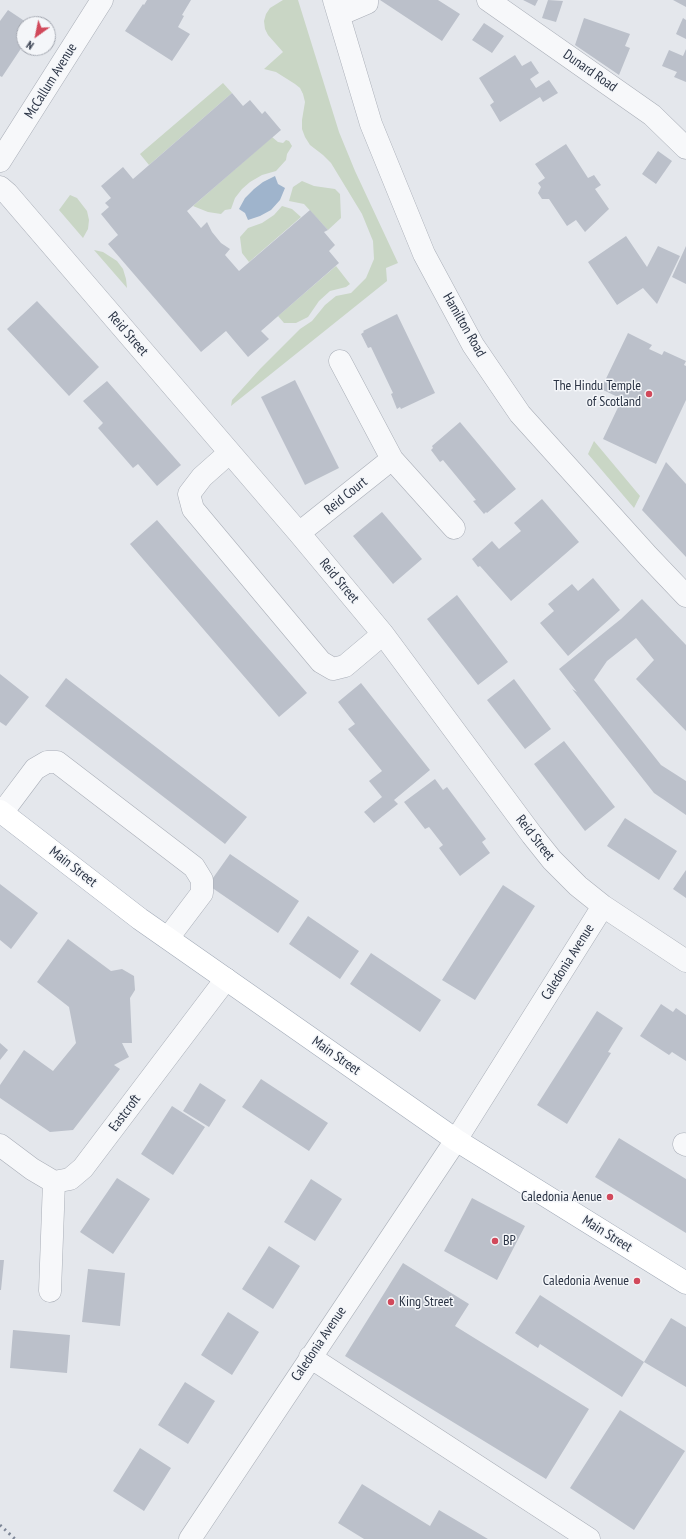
<!DOCTYPE html>
<html>
<head>
<meta charset="utf-8">
<style>
  body { margin:0 }
  #map { position:relative; width:686px; height:1539px; overflow:hidden; background:#e4e7ec; font-family:"PT Sans Narrow",sans-serif }
  canvas { display:block }
  .north { position:absolute; left:16px; top:16px; width:40px; height:40px; box-sizing:border-box; background:#f4f6f9; border:1px solid #a4a8b1; border-radius:50%; rotate:213deg; font-size:11px; font-weight:700; line-height:16px; text-align:center; color:#2b3445 }
  .north::after { content:''; display:block; margin:auto; width:14px; height:18px; background:#d1495b; clip-path:polygon(50% 0,100% 100%,50% 72%,0 100%) }
</style>
</head>
<body>
<div id="map">
<canvas width="686" height="1539"></canvas>
<div class="north">N</div>
</div>
<script>
const ctx = document.querySelector('canvas').getContext('2d');
ctx.lineJoin = 'round';
function fill(path, color) { ctx.fillStyle = color; ctx.fill(path, 'evenodd'); }
const poly = rows => new Path2D(rows.map(r => 'M' + r).join(''));
function strokePath(path, color, width, dash) { ctx.strokeStyle = color; ctx.lineWidth = width; ctx.lineCap = dash ? 'butt' : 'round'; ctx.setLineDash(dash || []); ctx.stroke(path); }
function drawText(font, color, halo, rows, align = 'center') {
  ctx.font = font + ' "PT Sans Narrow",sans-serif'; ctx.lineWidth = 3; ctx.setLineDash([]); ctx.textBaseline = 'middle'; ctx.strokeStyle = halo; ctx.fillStyle = color; for (const [text, x, y, turn = 0] of rows) {
    ctx.save(); ctx.translate(x, y); ctx.rotate((+turn || 0) * Math.PI / 180); ctx.textAlign = isNaN(turn) ? turn : align; if (halo) ctx.strokeText(text, 0, 0); ctx.fillText(text, 0, 0); ctx.restore();
  }
}
const green = poly([
  [283,0,298,0,339,132,355,171,398,263,386,268,387,281,231,406,232,400,260,369,300,329,312,321,325,305,336,296,351,293,366,278,374,259,373,241,362,214,331,163,323,155,310,145,305,137,302,129,302,120,305,102,303,94,300,88,295,84,276,72,264,69,283,52,268,35,265,29,264,21,266,14,270,8],
  [223,83,232,93,149,165,140,154],
  [272,137,278,142,283,143,286,140,289,141,292,146,287,154,286,160,276,171,262,175,250,182,242,189,235,198,231,209,225,210,221,214,208,212,193,206],
  [302,181,314,186,335,189,340,194,341,218,328,230,304,204,289,201,293,187],
  [70,195,77,198,87,211,89,220,88,229,83,238,59,210],
  [282,206,292,209,301,217,249,262,242,253,240,237,248,228,262,223,274,215],
  [94,250,103,252,117,261,123,269,126,279,127,288],
  [336,266,350,284,346,287,330,291,319,301,308,317,296,323,284,323,278,316],
  [594,441,640,496,634,508,588,454]
]);
const water = poly([
  [275,176,278,184,285,188,280,200,271,210,260,216,248,220,245,213,239,209,245,198,254,189,263,182]
]);
const building = poly([
  [147,0,191,0,182,15,184,16,178,27,190,34,172,61,125,31,143,4,144,5],
  [380,0,438,0,460,14,442,41],
  [523,0,538,0,535,6],
  [548,0,563,1,556,22,542,18],
  [673,0,686,0,686,7],
  [8,10,29,24,24,24,24,44,2,77,0,76,0,21],
  [584,18,630,34,625,46,630,48,619,75,575,45],
  [683,18,686,20,686,39,676,34],
  [484,23,504,36,492,53,472,40],
  [686,49,686,82,674,77,677,72,662,66,669,50,683,56],
  [515,55,522,66,531,61,539,73,530,79,536,88,549,80,558,93,543,102,540,97,500,122,490,105,494,102,479,78],
  [232,93,243,106,250,100,262,114,265,111,281,130,187,211,201,228,207,222,212,232,221,243,230,249,225,255,239,271,310,210,328,230,324,232,335,245,329,251,339,263,261,331,269,339,248,357,226,331,201,352,108,244,118,235,101,214,109,207,105,203,111,198,101,186,123,167,133,179],
  [566,144,588,178,594,175,601,185,595,189,609,209,585,232,576,220,567,226,549,199,542,199,538,193,541,187,538,183,545,178,535,164],
  [658,151,672,161,656,184,642,174],
  [626,236,647,267,658,246,680,256,657,304,643,288,617,305,588,262],
  [686,246,686,284,672,277],
  [37,301,99,367,69,396,7,329],
  [397,314,435,393,401,409,400,407,397,409,391,394,393,393,371,347,368,348,361,334,364,332,363,331],
  [628,333,652,345,649,349,662,355,664,351,686,361,684,365,686,366,686,400,656,464,603,439,622,399,601,389],
  [295,380,339,468,305,485,261,397],
  [107,381,181,465,157,486,138,464,133,468,98,428,103,423,83,401],
  [460,422,516,489,487,513,486,512,484,514,473,501,476,500,443,460,440,462,431,450,433,448,432,446],
  [666,462,686,484,686,557,642,510],
  [542,499,579,542,511,601,480,566,478,567,472,559,492,541,499,549,521,531,514,523],
  [382,512,422,559,393,584,353,536],
  [157,520,307,693,279,717,130,544],
  [593,578,620,610,568,656,540,623,554,611,548,604,572,584,578,591],
  [457,595,508,662,478,685,427,619],
  [642,599,686,645,686,731,636,679,654,660,636,638,607,661,594,680,661,765,686,781,686,815,654,793,572,689,577,692,559,669,621,619],
  [0,674,29,697,6,726,0,722],
  [66,678,247,817,225,844,45,706],
  [514,679,551,729,525,749,487,700],
  [361,683,430,770,394,800,398,804,374,823,364,812,382,797,369,781,382,771,348,729,355,724,338,702],
  [564,741,615,807,585,831,534,764],
  [435,779,443,790,447,787,486,839,482,842,490,853,460,876,439,848,443,845,429,827,425,829,404,802],
  [625,818,677,851,659,880,607,846],
  [230,854,299,901,278,933,208,885],
  [686,870,686,898,673,889],
  [0,884,38,913,11,949,0,940],
  [503,885,535,906,475,1000,442,980],
  [308,916,359,951,340,979,289,944],
  [68,939,111,971,122,969,134,976,135,990,130,998,132,1043,122,1043,129,1057,114,1065,120,1069,73,1130,50,1132,0,1098,0,1085,24,1050,53,1071,76,1043,69,1007,37,982],
  [371,953,441,1000,420,1032,350,984],
  [661,1004,673,1012,676,1008,686,1015,686,1061,672,1052,669,1055,640,1036],
  [597,1011,623,1028,608,1052,611,1053,567,1124,537,1105],
  [0,1043,8,1050,0,1060],
  [261,1079,328,1123,309,1151,242,1107],
  [200,1083,226,1100,209,1127,183,1111],
  [172,1106,205,1127,173,1175,141,1154],
  [619,1138,686,1179,686,1233,595,1177],
  [117,1178,150,1199,113,1254,80,1232],
  [311,1179,342,1199,315,1241,284,1222],
  [472,1198,525,1226,497,1280,444,1251],
  [269,1246,300,1266,273,1309,242,1289],
  [0,1260,4,1260,1,1290,0,1290],
  [403,1263,469,1304,455,1326,589,1409,546,1479,345,1356],
  [88,1269,125,1273,120,1326,82,1322],
  [540,1295,644,1362,622,1397,540,1344,538,1348,515,1333],
  [228,1312,259,1332,232,1375,201,1355],
  [671,1318,686,1327,686,1387,644,1362],
  [13,1330,70,1335,67,1373,10,1368],
  [185,1382,215,1401,188,1444,158,1425],
  [620,1410,685,1451,634,1530,570,1488],
  [140,1448,171,1468,144,1511,113,1491],
  [362,1484,430,1526,439,1510,488,1539,364,1539,338,1523]
]);
const minor = poly([
  [334,0,371,124,424,254,473,345,520,414,648,556,686,596],
  [488,0,652,115,686,148],
  [339,15,367,3,367,0],
  [0,161,102,0],
  [0,187,7,193,299,533,383,634,532,835,552,860,578,886,603,906,686,961],
  [340,361,392,459,454,528],
  [229,453,202,477,189,494,193,509,321,662,333,669,345,666,383,634],
  [299,533,392,459],
  [2,813,35,769,47,762,57,762,194,867,202,880,202,893,168,938],
  [684,1144,686,1145],
  [0,1145,32,1169,54,1182,70,1179,83,1168,226,979],
  [50,1291,54,1182],
  [310,1357,589,1539],
  [190,1539,456,1140,603,906]
]);
const major = poly([
  [0,811,140,919,456,1140,686,1283]
]);
const rail = poly([
  [0,1525,15,1539]
]);
const markers = [
  [649,394,4,"#d1495b"],
  [610,1197,4,"#d1495b"],
  [495,1241,4,"#d1495b"],
  [637,1281,4,"#d1495b"],
  [391,1302,4,"#d1495b"]
];
const streetNames = [
  ["Dunard Road",590,71,35],
  ["McCallum Avenue",51,81,-58],
  ["Hamilton Road",464,325,60],
  ["Reid Street",128,334,49],
  ["Reid Court",346,496,-39],
  ["Reid Street",339,581,50],
  ["Reid Street",535,838,52],
  ["Main Street",73,867,38],
  ["Caledonia Avenue",568,962,-58],
  ["Main Street",336,1056,35],
  ["Eastcroft",125,1113,-53],
  ["Main Street",607,1234,32],
  ["Caledonia Avenue",319,1344,-56]
];
const poiNames = [
  ["The Hindu Temple",641,386],
  ["of Scotland",641,402],
  ["Caledonia Aenue",602,1197],
  ["BP",503,1241,"left"],
  ["Caledonia Avenue",629,1281],
  ["King Street",399,1302,"left"]
];
fill(green, '#c9d6c5');
fill(water, '#9fb4cc');
fill(building, '#bbc0ca');
strokePath(minor, '#a9aeb7', 23);
strokePath(major, '#a3abb8', 23);
strokePath(minor, '#f7f8fa', 22);
strokePath(major, '#fff', 22);
strokePath(rail, '#7d8696', 3, [2, 4]);
for (const [x, y, r, color] of markers) { const dot = new Path2D(); dot.arc(x, y, r, 0, 2 * Math.PI); ctx.fillStyle = color; ctx.fill(dot); strokePath(dot, '#f4f6f9', 1.5); }
drawText('14px', '#2b3445', '#f4f6f9', streetNames);
drawText('14px', '#2b3445', '#f4f6f9', poiNames, 'right');
</script>
</body>
</html>
